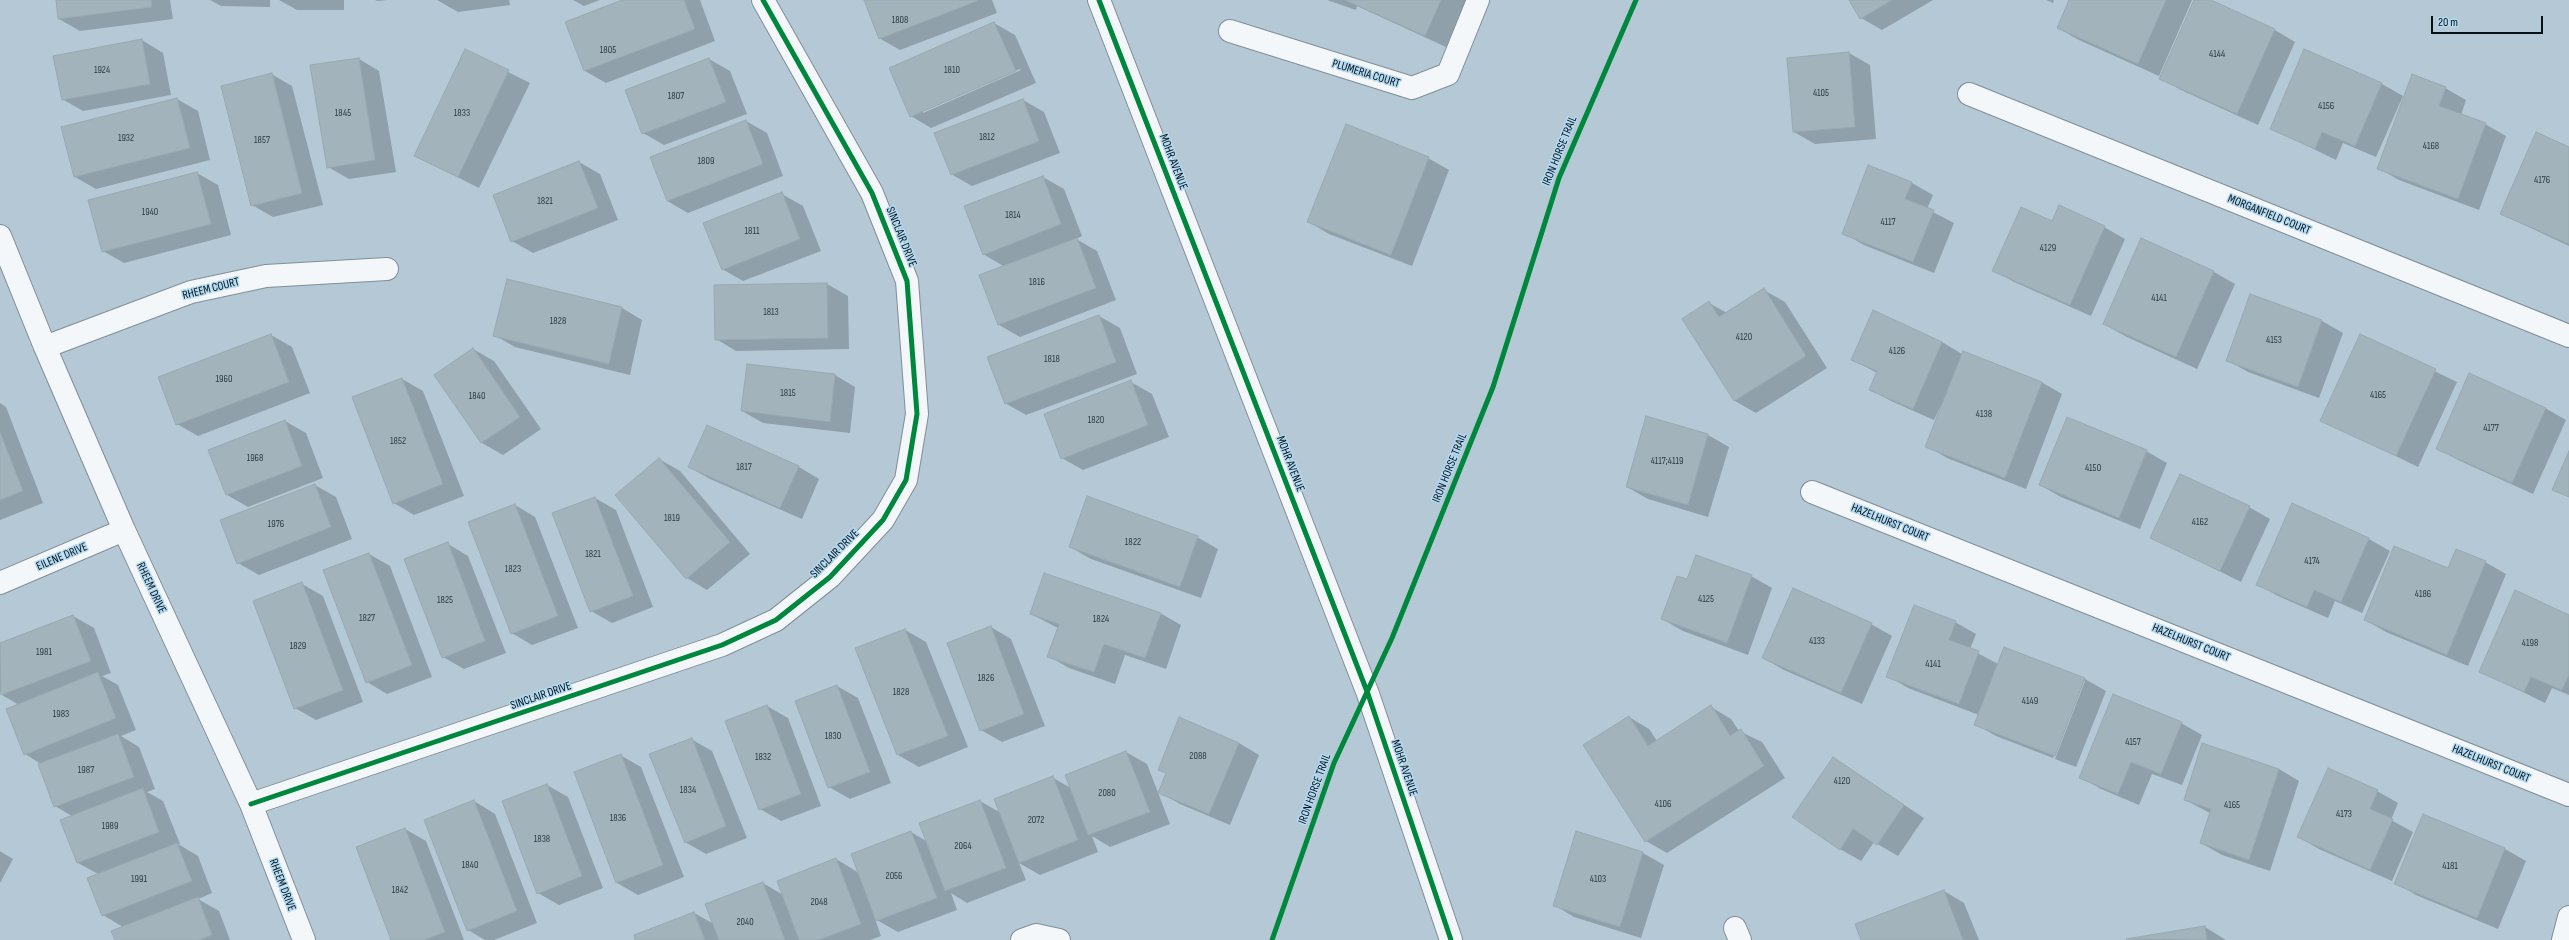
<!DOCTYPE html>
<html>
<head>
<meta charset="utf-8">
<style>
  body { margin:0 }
  #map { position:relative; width:2569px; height:940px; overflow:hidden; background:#b4c8d5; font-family:"Sofia Sans Condensed",sans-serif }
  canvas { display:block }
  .scale { position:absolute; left:2431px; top:16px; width:112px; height:18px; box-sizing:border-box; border:2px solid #041118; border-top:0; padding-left:5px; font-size:12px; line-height:14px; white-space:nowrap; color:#041118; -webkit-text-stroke:3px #b3d9f0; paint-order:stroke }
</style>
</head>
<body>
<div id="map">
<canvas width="2569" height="940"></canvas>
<div class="scale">20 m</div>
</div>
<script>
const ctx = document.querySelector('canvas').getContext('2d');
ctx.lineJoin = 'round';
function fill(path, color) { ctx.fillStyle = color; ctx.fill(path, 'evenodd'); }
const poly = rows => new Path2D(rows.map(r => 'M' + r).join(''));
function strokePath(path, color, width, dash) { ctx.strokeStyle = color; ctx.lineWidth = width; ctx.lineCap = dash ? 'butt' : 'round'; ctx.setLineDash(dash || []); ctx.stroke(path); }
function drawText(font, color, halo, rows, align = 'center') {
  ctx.font = font + ' "Sofia Sans Condensed",sans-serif'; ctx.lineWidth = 3; ctx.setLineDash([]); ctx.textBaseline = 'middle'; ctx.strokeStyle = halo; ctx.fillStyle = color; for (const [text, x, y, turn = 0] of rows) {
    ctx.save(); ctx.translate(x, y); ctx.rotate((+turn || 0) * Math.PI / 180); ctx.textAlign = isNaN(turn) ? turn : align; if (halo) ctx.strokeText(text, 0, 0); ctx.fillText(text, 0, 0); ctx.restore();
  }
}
const shadow = poly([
  [57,0,170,0,173,19,80,31,59,19],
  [210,0,270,0,270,7,221,6],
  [279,0,344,0,344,10,297,10],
  [375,0,388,0,377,1],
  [437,0,509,0,510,5,458,12],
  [573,0,600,0,584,6],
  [625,0,700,0,715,41,606,83,585,71],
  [865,0,992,0,997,13,900,50,879,38],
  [1327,0,1466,0,1446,47,1357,6,1356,10],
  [1850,0,1933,0,1882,30,1861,18],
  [2046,0,2054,0,2053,3],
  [2070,0,2192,0,2159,76,2079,40,2058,28],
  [2195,0,2209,0,2275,30,2295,42,2258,125,2181,90,2160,78],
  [994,23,1015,35,1036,83,931,128,911,116],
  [1020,69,1021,70,923,113,923,110],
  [142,40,163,53,171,95,83,111,62,99],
  [2305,50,2382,84,2403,96,2376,157,2343,143,2336,160,2271,128],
  [466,51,530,83,479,188,415,156],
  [1849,53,1870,65,1876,139,1815,144,1794,132],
  [359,59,379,71,396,172,349,179,328,167],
  [709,59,730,71,747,114,664,145,643,133],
  [271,74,292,86,323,205,273,217,252,205],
  [2445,88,2466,100,2461,115,2485,124,2506,136,2479,210,2399,180,2378,168],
  [177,99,198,111,210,160,96,189,75,177],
  [1023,100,1044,112,1060,153,972,186,951,174],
  [746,121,767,133,783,176,688,213,667,201],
  [2569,148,2569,246,2501,214],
  [1428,158,1449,170,1412,266,1329,234,1309,222],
  [579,162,600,174,618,220,533,253,512,241],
  [1869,167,1912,183,1933,195,1927,209,1954,223,1934,273,1864,245,1843,233],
  [197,173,218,185,231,235,124,263,103,251,90,200],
  [1043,177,1064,189,1082,236,1076,239,1097,251,1116,300,1020,337,999,325,1005,267,983,254],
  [782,194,803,206,821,251,743,281,722,269],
  [2104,227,2125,239,2091,316,2014,282,1993,270],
  [2142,239,2214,272,2235,284,2197,369,2125,336,2104,324],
  [827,284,848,296,849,349,736,351,716,339],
  [1764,290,1785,302,1827,368,1756,413,1735,401,1684,319,1709,303,1727,313],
  [2251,295,2322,321,2343,333,2319,398,2248,372,2227,360],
  [622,308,642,320,630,375,515,347,494,335],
  [1099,316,1120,328,1137,374,1026,415,1005,403],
  [271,335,292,347,310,393,198,436,177,424],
  [2360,335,2457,382,2418,467,2322,420],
  [1942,342,1962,354,2041,382,2062,394,2026,489,1947,458,1927,446,1946,396,1934,420,1891,401,1870,389,1877,373,1853,360],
  [473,349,494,361,541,429,503,455,482,443,435,375],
  [835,375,855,387,850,433,763,423,742,411],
  [402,379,423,391,464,496,414,515,394,503],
  [1131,382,1152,394,1169,437,1083,470,1062,458],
  [0,403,6,407,43,503,0,520],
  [2545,408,2566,420,2533,494,2458,460,2437,448],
  [1647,417,1708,435,1729,447,1708,517,1648,499,1627,487],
  [285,421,306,433,323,478,248,507,227,495],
  [707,426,799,467,819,479,802,519,710,479,689,467],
  [2146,451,2167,463,2140,529,2061,497,2040,485],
  [659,459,680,471,750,554,707,590,687,578],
  [315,485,336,497,352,539,259,575,238,563],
  [595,498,616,510,653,607,612,623,591,611],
  [2292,504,2369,539,2390,551,2362,613,2335,601,2328,618,2278,596,2257,584],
  [515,505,535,517,578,628,532,645,512,633],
  [2249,507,2270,519,2241,582,2151,537],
  [1197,537,1218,549,1201,598,1091,559,1070,547],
  [448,544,468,556,506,653,464,669,443,657],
  [369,554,390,566,432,677,387,694,367,682],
  [2485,562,2506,574,2468,666,2386,632,2365,620,2448,569],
  [1751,576,1772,588,1748,655,1683,631,1662,619,1687,580],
  [302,584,323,596,363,702,316,720,295,708],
  [1160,613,1181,625,1166,669,1125,655,1115,684,1069,668,1048,656,1058,628,1031,614],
  [73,616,94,628,111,673,102,676,118,685,136,730,121,736,139,747,155,789,147,792,163,801,180,844,178,844,198,856,212,893,198,899,219,911,230,940,116,940,123,927,103,915,98,874,78,863,62,820,72,816,55,806,41,764,25,754,19,705,2,695,0,691,0,644],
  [2569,616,2569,695,2552,688,2545,703,2480,671],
  [1955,622,1976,634,1970,649,1998,664,2004,649,2085,679,2106,691,2076,767,2055,759,2085,681,2083,681,2053,758,1996,736,1975,724,1979,715,1908,688,1888,676],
  [1871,624,1892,636,1862,704,1784,670,1763,658],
  [991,627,1011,639,1045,726,1002,742,981,730],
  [905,630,926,642,968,747,919,767,898,755,856,649],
  [837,686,858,698,891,783,850,799,829,787],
  [767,706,788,718,821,806,781,821,760,809],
  [1711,707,1731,719,1739,731,1762,742,1785,778,1667,853,1646,841,1629,717,1649,729,1657,741],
  [2181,723,2202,735,2182,785,2152,774,2139,805,2101,789,2080,777],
  [691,739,712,751,747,838,706,854,685,842],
  [1239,743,1259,755,1230,825,1180,804,1159,792,1167,774,1159,769],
  [1126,752,1147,764,1170,824,1110,847,1092,836,1098,852,1040,875,1019,863,1026,880,967,903,951,893,957,910,898,932,875,919,881,936,870,940,637,940,694,913,714,924,763,883,783,895,836,859,859,873,911,832,928,842,980,801,1001,813,1053,778,1071,788],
  [620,755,641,767,684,877,638,895,617,883,575,772],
  [1833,758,1924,818,1898,856,1874,842,1861,861,1840,849],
  [2279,769,2299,781,2270,871,2222,855,2201,843,2210,813,2185,800],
  [547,785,568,797,603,888,559,905,538,893],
  [2377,791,2398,803,2391,820,2413,832,2392,881,2319,849,2299,837],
  [474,801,495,814,537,923,494,940,485,940,468,930],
  [2424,815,2505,849,2526,861,2498,929,2416,895,2396,883],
  [405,829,426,841,464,940,392,940],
  [1576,832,1643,853,1664,865,1641,938,1574,917,1554,905],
  [0,851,13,859,0,883],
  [1944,891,1964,903,1979,940,1862,940],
  [2205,927,2226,940,2129,940]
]);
const building = poly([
  [56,0,151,0,152,7,58,19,56,0],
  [622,0,684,0,695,29,584,71,565,22,622,0],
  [864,0,977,0,977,1,879,39,864,0],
  [1345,0,1441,0,1425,36,1345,0],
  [1849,0,1892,0,1860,19,1849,0],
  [2069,0,2166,0,2138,64,2057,28,2069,0],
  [2194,0,2211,0,2275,29,2237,114,2159,79,2194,0],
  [994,22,1016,71,910,117,889,68,994,22],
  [142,39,150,84,62,100,53,56,142,39],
  [465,49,509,70,458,177,414,156,465,49],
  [2304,49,2382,83,2355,146,2322,132,2315,149,2270,129,2304,49],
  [1849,52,1855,127,1793,132,1787,58,1849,52],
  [359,58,375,160,327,168,310,65,359,58],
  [709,58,726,102,642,134,625,90,709,58],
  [272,73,302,193,251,206,221,86,272,73],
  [2412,74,2446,87,2439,106,2486,123,2458,199,2377,169,2412,74],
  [177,98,190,148,74,177,61,127,177,98],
  [1023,99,1039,141,951,175,934,133,1023,99],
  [746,120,763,164,667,201,650,157,746,120],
  [1346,124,1429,157,1391,255,1307,222,1346,124],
  [2536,132,2569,147,2569,244,2500,214,2536,132],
  [579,161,598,208,511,242,493,195,579,161],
  [1868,165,1912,182,1905,199,1934,210,1913,262,1842,234,1868,165],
  [197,172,211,224,102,252,88,200,197,172],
  [1043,176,1061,224,983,255,964,206,1043,176],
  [782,192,800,239,722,270,703,223,782,192],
  [2059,205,2105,226,2070,305,1992,271,2021,207,2052,221,2059,205],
  [1077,238,1096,288,998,325,979,275,1077,238],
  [2141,238,2214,271,2176,357,2103,324,2141,238],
  [507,279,622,307,609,364,493,336,507,279],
  [827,283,828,338,715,340,714,285,827,283],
  [1764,288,1806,356,1734,401,1682,319,1709,301,1719,317,1764,288],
  [2250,294,2322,320,2298,387,2226,361,2250,294],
  [1873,310,1942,342,1913,409,1869,390,1877,371,1851,360,1873,310],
  [1099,315,1116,362,1005,404,987,357,1099,315],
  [271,334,289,382,176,425,158,377,271,334],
  [2360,334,2436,369,2396,456,2320,421,2360,334],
  [473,348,520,417,481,443,434,375,473,348],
  [1963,351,2042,382,2005,478,1925,447,1963,351],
  [747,364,835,374,830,422,741,411,747,364],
  [2469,373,2546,408,2512,483,2436,449,2469,373],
  [402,378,443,484,393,504,352,397,402,378],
  [1131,380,1148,425,1061,459,1044,414,1131,380],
  [1646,416,1708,434,1688,505,1626,487,1646,416],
  [2067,417,2147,450,2119,518,2039,485,2067,417],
  [285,420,302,466,226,495,208,450,285,420],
  [707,425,799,466,780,508,688,467,707,425],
  [0,432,23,491,0,500,0,432],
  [2569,451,2569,497,2552,490,2569,451],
  [659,458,730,542,686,579,615,495,659,458],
  [2180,474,2250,506,2220,571,2150,538,2180,474],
  [315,484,331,527,237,564,220,520,315,484],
  [1087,496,1198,536,1180,587,1069,547,1087,496],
  [595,497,633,596,590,612,552,513,595,497],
  [2292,503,2369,538,2341,602,2314,590,2307,607,2256,585,2292,503],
  [515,504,558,616,511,634,468,522,515,504],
  [448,542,485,641,442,658,404,559,448,542],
  [2394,546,2448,568,2456,549,2486,561,2447,655,2364,620,2394,546],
  [369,553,412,665,366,683,323,570,369,553],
  [1696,555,1752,575,1727,643,1661,619,1677,576,1687,579,1696,555],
  [1044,573,1161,613,1145,658,1104,644,1094,672,1047,657,1059,624,1030,614,1044,573],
  [302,582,343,690,294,709,253,601,302,582],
  [1793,588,1872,623,1841,693,1762,658,1793,588],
  [2515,590,2569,615,2569,675,2562,690,2531,677,2524,692,2479,672,2515,590],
  [1914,605,1956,621,1949,640,1979,651,1959,704,1886,677,1914,605],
  [73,615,91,661,1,695,0,643,73,615],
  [991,626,1024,714,980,731,947,643,991,626],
  [905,629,948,736,897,755,855,648,905,629],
  [2004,647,2085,678,2055,756,1974,725,2004,647],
  [98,672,116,718,24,755,6,709,98,672],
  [837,685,870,772,828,788,795,701,837,685],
  [2113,694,2182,722,2161,774,2131,762,2118,794,2079,778,2113,694],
  [767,705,801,794,759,810,725,721,767,705],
  [1711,705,1730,736,1741,729,1764,766,1645,842,1583,745,1629,716,1648,746,1711,705],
  [1179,717,1239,743,1209,814,1158,793,1166,773,1158,770,1179,717],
  [118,734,134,777,54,807,38,764,118,734],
  [692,738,726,826,685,843,649,754,692,738],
  [2202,743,2279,769,2249,860,2200,843,2211,809,2184,800,2202,743],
  [1126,751,1150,812,1088,835,1065,775,1126,751],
  [621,754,663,865,616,883,574,772,621,754],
  [1833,757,1904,805,1877,845,1853,829,1840,850,1792,817,1833,757],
  [2328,768,2378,790,2370,809,2393,819,2370,870,2297,837,2328,768],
  [1053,776,1078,840,1019,863,994,799,1053,776],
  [547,784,582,876,537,894,502,801,547,784],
  [143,788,159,832,77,863,60,820,143,788],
  [474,800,517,911,467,931,424,820,474,800],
  [980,800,1006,868,945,891,919,823,980,800],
  [2423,814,2505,848,2477,918,2394,884,2423,814],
  [405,828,445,932,424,940,391,940,356,847,405,828],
  [911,831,937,898,876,921,851,854,911,831],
  [1576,831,1643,852,1620,927,1553,906,1576,831],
  [177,843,192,881,102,916,87,878,177,843],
  [836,858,861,924,818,940,799,940,777,881,836,858],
  [763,882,785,940,719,940,705,904,763,882],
  [1944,890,1963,940,1861,940,1855,924,1944,890],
  [198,897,212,935,199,940,115,940,111,931,198,897],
  [694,912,705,940,635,940,634,935,694,912],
  [2205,926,2207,940,2126,939,2205,926]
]);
const minor = poly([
  [1099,0,1368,694,1451,940],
  [1230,31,1412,88,1448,74,1478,0],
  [1969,94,2569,336],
  [0,236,45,347,124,530,251,804,304,940],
  [45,347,191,292,266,276,387,269],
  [1812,492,2569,795],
  [0,583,124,530],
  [251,804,722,645,776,620,830,577,883,520,906,480,917,414,907,281,872,193,763,0],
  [1735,928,1740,940],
  [1022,940,1036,935,1059,940],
  [2563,940,2569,917]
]);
const cycleway = poly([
  [1099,0,1368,694,1451,940],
  [251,804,722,645,776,620,830,577,883,520,906,480,917,414,907,281,872,193,763,0],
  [1272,940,1334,763,1392,638,1493,387,1559,178,1636,0]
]);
const numberNames = [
  ["1808",900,20],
  ["1805",608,50],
  ["4144",2217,54],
  ["1924",102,70],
  ["1810",952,70],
  ["4105",1821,93],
  ["1807",676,96],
  ["4156",2326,106],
  ["1845",343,113],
  ["1833",462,113],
  ["1812",987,137],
  ["1932",126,138],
  ["1857",262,140],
  ["4168",2431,146],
  ["1809",706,161],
  ["4176",2542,180],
  ["1821",545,201],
  ["1940",150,212],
  ["1814",1013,215],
  ["4117",1888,222],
  ["1811",752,231],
  ["4129",2048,248],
  ["1816",1037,282],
  ["4141",2159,298],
  ["1813",771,312],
  ["1828",558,321],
  ["4120",1744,337],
  ["4153",2274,340],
  ["4126",1897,351],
  ["1818",1052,359],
  ["1960",224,379],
  ["1815",788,393],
  ["4165",2378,395],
  ["1840",477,396],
  ["4138",1984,414],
  ["1820",1096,420],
  ["4177",2491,428],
  ["1852",398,441],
  ["1968",255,458],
  ["4117;4119",1667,461],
  ["1817",744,467],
  ["4150",2093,468],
  ["1819",672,518],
  ["4162",2200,522],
  ["1976",276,524],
  ["1822",1133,542],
  ["1821",593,554],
  ["4174",2312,561],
  ["1823",513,569],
  ["4186",2423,594],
  ["4125",1706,599],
  ["1825",445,600],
  ["1827",367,618],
  ["1824",1101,619],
  ["4133",1817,641],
  ["4198",2530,643],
  ["1829",298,646],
  ["1981",44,652],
  ["4141",1933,664],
  ["1826",986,678],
  ["1828",901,692],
  ["4149",2030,701],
  ["1983",61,714],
  ["1830",833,736],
  ["4157",2133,742],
  ["2088",1198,756],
  ["1832",763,757],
  ["1987",86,770],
  ["4120",1842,781],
  ["1834",688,790],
  ["2080",1107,793],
  ["4106",1663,804],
  ["4165",2232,805],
  ["4173",2344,814],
  ["1836",618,818],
  ["2072",1036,820],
  ["1989",110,826],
  ["1838",542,839],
  ["2064",963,846],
  ["1840",470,865],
  ["4181",2450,866],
  ["2056",894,876],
  ["1991",139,879],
  ["4103",1598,879],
  ["1842",400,890],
  ["2048",819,902],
  ["2040",745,922]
];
const streetNames = [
  ["PLUMERIA COURT",1366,74,17],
  ["IRON HORSE TRAIL",1560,151,-68],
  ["MOHR AVENUE",1173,162,69],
  ["MORGANFIELD COURT",2269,215,22],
  ["SINCLAIR DRIVE",901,237,68],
  ["RHEEM COURT",211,289,-14],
  ["MOHR AVENUE",1290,464,69],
  ["IRON HORSE TRAIL",1450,468,-68],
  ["HAZELHURST COURT",1890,523,22],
  ["SINCLAIR DRIVE",835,554,-45],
  ["EILENE DRIVE",62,557,-23],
  ["RHEEM DRIVE",151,588,65],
  ["HAZELHURST COURT",2191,643,22],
  ["SINCLAIR DRIVE",541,696,-19],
  ["HAZELHURST COURT",2491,764,22],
  ["MOHR AVENUE",1404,768,71],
  ["IRON HORSE TRAIL",1315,789,-70],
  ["RHEEM DRIVE",282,885,69]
];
fill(shadow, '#0003');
fill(building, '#a2b3bb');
strokePath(building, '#97a9b1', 1);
strokePath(minor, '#808f98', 24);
strokePath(minor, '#f4f7f9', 22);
strokePath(cycleway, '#00873e', 5);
drawText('10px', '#2c3a42', null, numberNames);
drawText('12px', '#041118', '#b3d9f0', streetNames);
</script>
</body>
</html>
